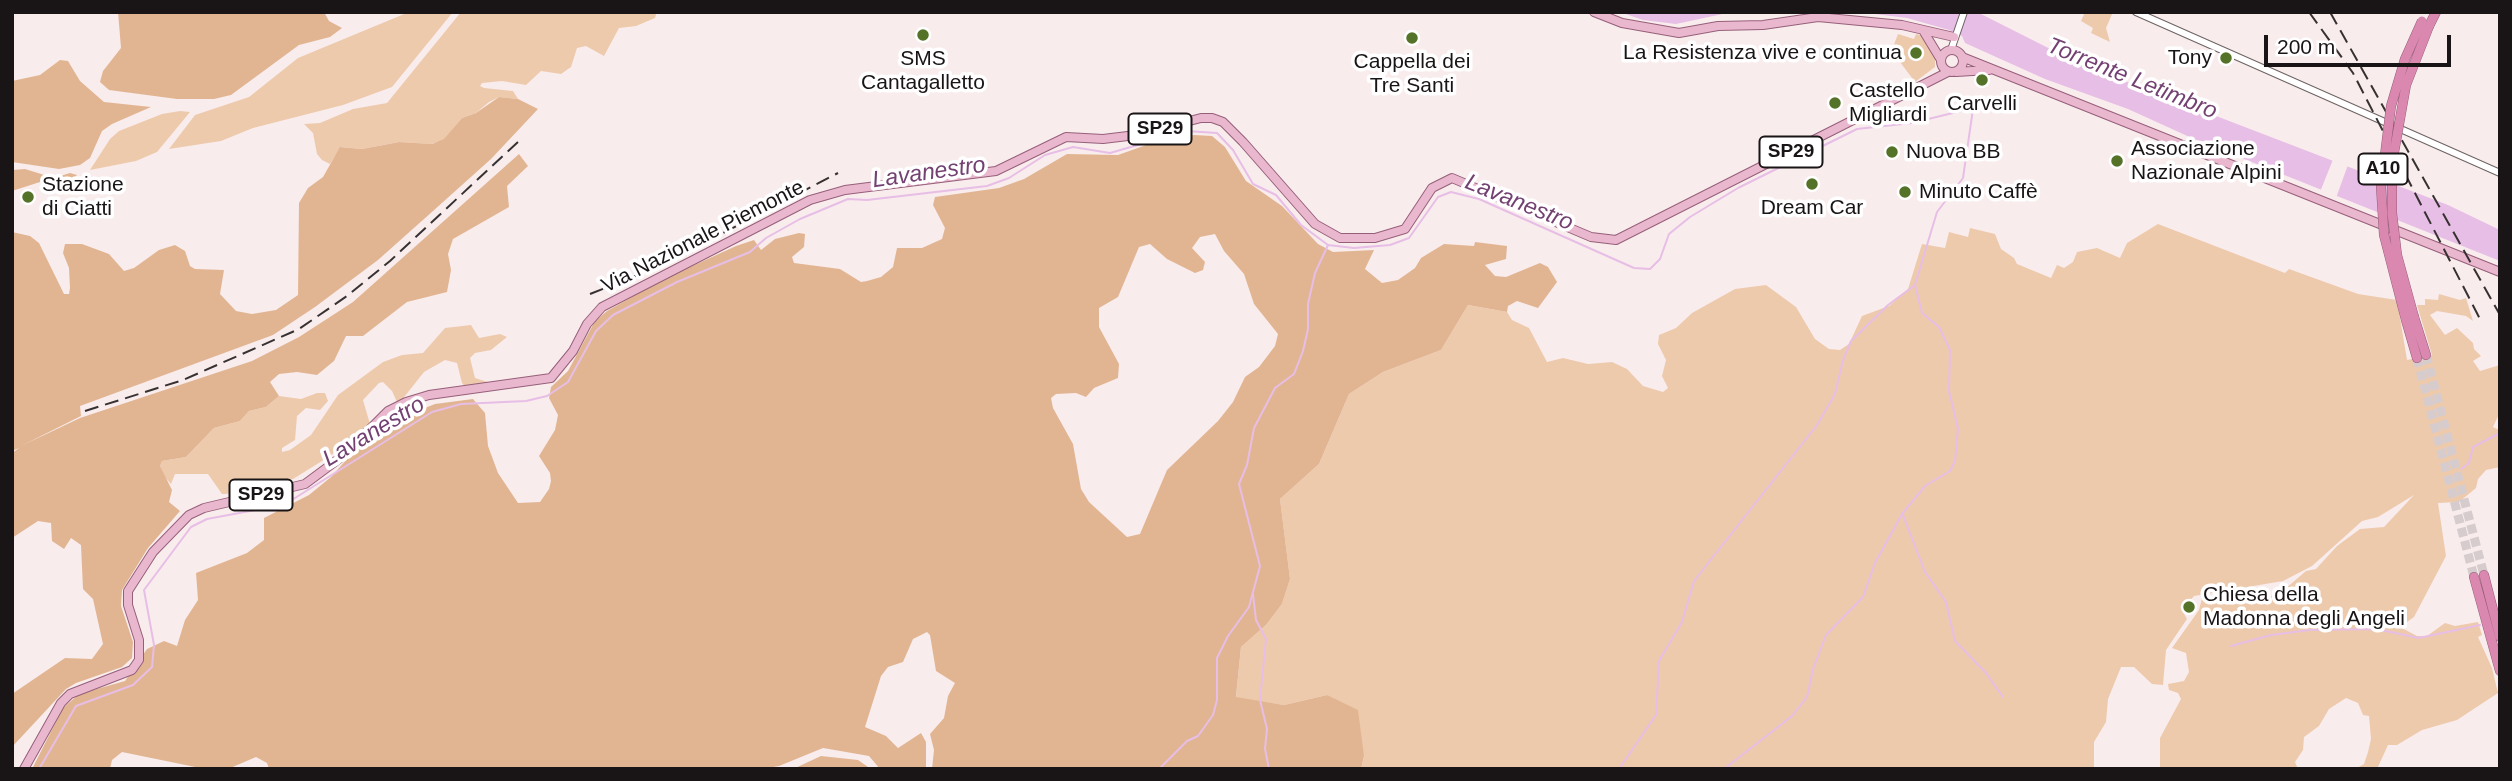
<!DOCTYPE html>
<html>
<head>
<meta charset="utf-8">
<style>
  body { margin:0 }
  #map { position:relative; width:2512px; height:781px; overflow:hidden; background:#f9eced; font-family:Helvetica,sans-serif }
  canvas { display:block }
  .frame { position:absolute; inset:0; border:14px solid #191415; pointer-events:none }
  .scale { position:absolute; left:2264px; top:35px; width:187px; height:32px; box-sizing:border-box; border:4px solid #191415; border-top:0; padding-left:9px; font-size:21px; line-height:24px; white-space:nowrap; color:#191415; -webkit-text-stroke:5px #fff; paint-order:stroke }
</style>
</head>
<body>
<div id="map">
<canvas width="2512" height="781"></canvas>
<div class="frame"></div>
<div class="scale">200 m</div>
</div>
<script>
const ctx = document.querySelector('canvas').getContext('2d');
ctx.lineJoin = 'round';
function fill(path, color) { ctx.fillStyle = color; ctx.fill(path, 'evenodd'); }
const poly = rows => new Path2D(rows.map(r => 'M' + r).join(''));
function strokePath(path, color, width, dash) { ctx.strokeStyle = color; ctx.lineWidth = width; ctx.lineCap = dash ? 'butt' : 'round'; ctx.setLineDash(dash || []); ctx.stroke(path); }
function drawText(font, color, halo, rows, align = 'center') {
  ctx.font = font + ' Helvetica,sans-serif'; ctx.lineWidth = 7; ctx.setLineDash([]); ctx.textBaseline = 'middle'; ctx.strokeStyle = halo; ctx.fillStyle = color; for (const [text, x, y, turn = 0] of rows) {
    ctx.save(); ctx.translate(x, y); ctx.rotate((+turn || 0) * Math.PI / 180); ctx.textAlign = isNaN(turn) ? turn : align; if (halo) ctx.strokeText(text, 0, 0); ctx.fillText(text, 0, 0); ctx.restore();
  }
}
const green = poly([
  [409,12,453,12,392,87,343,105,253,128,221,141,169,149,195,115,249,97,298,58],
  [461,12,655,12,656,15,655,18,636,26,619,28,604,56,586,46,577,48,571,67,561,74,541,71,526,85,502,81,482,83,480,86,484,88,513,91,518,99,499,97,489,102,476,113,462,118,444,140,431,144,399,142,362,149,341,147,330,164,322,160,317,154,313,133,304,124,320,123,353,109,387,103],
  [2085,12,2113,12,2106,28,2110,42,2091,33,2093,28,2081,21],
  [1898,34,1914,39,1916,34,1920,35,1935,56,1935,67,1915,82,1900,62,1893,47],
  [180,111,190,112,157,152,136,161,90,170,110,139,119,131,162,114],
  [2158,224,2285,273,2289,269,2358,294,2397,300,2407,360,2432,355,2417,305,2425,305,2425,299,2438,300,2439,294,2460,300,2466,298,2473,321,2466,316,2437,311,2430,315,2445,335,2457,328,2473,343,2474,349,2481,356,2473,361,2480,371,2500,365,2500,412,2493,427,2500,430,2500,467,2486,470,2478,479,2476,488,2459,502,2438,503,2446,556,2414,617,2400,627,2417,636,2427,636,2445,623,2455,626,2478,622,2482,635,2478,637,2492,668,2498,693,2457,720,2422,730,2397,745,2388,745,2377,769,2355,769,2364,764,2368,752,2371,739,2369,716,2363,715,2358,703,2346,698,2329,709,2319,726,2304,737,2303,750,2295,762,2298,769,2160,769,2160,738,2181,699,2178,693,2169,690,2168,684,2184,681,2189,672,2186,653,2172,648,2199,610,2202,598,2233,595,2240,601,2259,597,2269,600,2275,588,2285,589,2306,571,2316,569,2337,546,2360,529,2384,527,2414,495,2378,517,2362,521,2312,566,2283,581,2194,596,2182,610,2187,619,2166,650,2163,685,2152,684,2134,667,2121,667,2108,699,2106,722,2094,742,2094,769,1361,769,1364,756,1327,695,1284,705,1236,698,1241,647,1266,625,1282,604,1290,579,1280,499,1319,464,1349,394,1383,372,1441,350,1468,305,1507,312,1512,320,1529,328,1547,362,1563,358,1588,364,1612,362,1627,369,1643,386,1663,392,1668,388,1662,376,1666,360,1658,344,1659,335,1676,328,1692,313,1735,289,1766,285,1796,307,1815,339,1829,349,1840,350,1849,344,1862,316,1889,306,1908,289,1922,244,1945,248,1949,232,1968,237,1970,228,1995,234,2001,249,2014,258,2017,264,2051,278,2057,265,2064,268,2073,262,2077,252,2097,248,2120,258,2127,243],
  [471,325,479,338,500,334,507,337,491,350,475,353,470,358,475,378,491,383,467,389,462,383,457,363,445,360,424,372,401,401,397,402,392,391,383,382,379,383,363,400,370,424,330,456,293,479,226,494,222,494,208,474,175,474,171,484,164,476,160,466,162,461,186,457,214,428,240,421,249,411,266,407,279,396,301,399,317,393,325,393,328,401,320,410,306,408,297,416,295,440,282,448,282,452,290,450,311,435,338,395,383,362,402,355,423,353,445,328]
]);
const forest = poly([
  [118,12,324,12,329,21,342,28,330,37,299,45,231,95,214,99,177,99,109,90,100,82,103,71,121,48],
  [60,60,68,61,80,81,104,102,151,107,112,124,102,131,90,158,80,165,59,169,12,162,12,81,40,75],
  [499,97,518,99,538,109,491,159,433,211,378,260,315,307,273,335,80,406,81,416,21,446,80,418,252,361,299,337,353,302,519,154,528,166,507,186,509,207,453,239,448,254,451,270,447,292,407,302,363,336,346,336,334,361,317,375,297,372,279,374,270,382,279,396,266,407,249,411,240,421,214,428,186,457,162,461,160,466,172,490,169,502,180,511,148,548,122,590,121,606,133,642,132,658,122,667,76,683,66,689,12,747,12,694,65,658,92,659,103,644,93,599,83,589,81,545,71,538,64,549,52,541,51,523,38,521,12,538,12,453,19,448,12,451,12,232,30,236,39,243,64,294,69,294,70,288,69,268,63,253,65,244,82,244,109,254,124,271,134,268,159,250,175,245,185,251,190,266,195,269,224,270,220,294,236,311,252,314,276,310,298,295,299,203,308,188,323,177,340,147,362,149,399,142,432,144,444,139,462,118,476,113],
  [1194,135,1212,136,1225,147,1246,181,1282,206,1318,244,1333,252,1374,250,1365,269,1382,283,1398,280,1415,268,1421,258,1444,244,1474,246,1475,242,1507,246,1506,259,1485,265,1495,276,1506,277,1540,263,1548,267,1557,282,1538,308,1517,301,1508,306,1507,312,1468,305,1441,350,1383,372,1349,394,1319,464,1280,499,1290,579,1282,604,1266,625,1241,647,1236,697,1284,705,1327,695,1358,710,1364,756,1361,769,932,769,934,750,930,734,944,718,948,696,955,683,936,671,930,635,927,632,913,639,903,662,888,667,881,676,865,727,886,736,898,748,921,733,926,742,926,769,880,769,869,756,823,748,779,766,762,769,269,769,267,763,256,757,228,769,205,769,122,752,112,760,110,769,32,769,63,708,79,694,125,681,147,649,164,641,177,646,185,620,198,600,196,573,247,553,264,540,264,518,309,495,331,477,363,441,397,419,435,404,473,399,485,413,488,446,498,473,518,503,540,502,549,489,551,481,550,473,539,456,555,430,558,415,549,398,551,387,568,371,595,321,607,311,666,278,736,246,754,240,761,250,775,239,799,233,805,234,804,247,792,257,794,263,840,269,861,282,867,281,881,277,893,267,897,248,922,248,942,239,945,228,933,205,935,197,999,188,1024,179,1067,154,1118,155,1149,144],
  [1215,234,1224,251,1244,274,1254,304,1278,334,1275,346,1259,367,1245,377,1233,402,1218,421,1167,470,1140,534,1127,537,1089,502,1081,489,1073,444,1053,408,1051,398,1056,394,1076,393,1086,397,1094,388,1118,378,1119,364,1099,327,1099,308,1118,297,1139,247,1150,244,1167,259,1195,273,1203,270,1205,262,1192,248,1200,237],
  [25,169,54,178,70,173,77,175,71,181,40,182,12,191,12,170],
  [821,756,858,760,871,769,793,769]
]);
const water = poly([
  [1620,12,1732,12,1676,24,1643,20],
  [1859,12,1977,12,2078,63,2448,205,2500,230,2500,261,2194,139,2128,109,2045,79,1965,43,1962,36,1949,30,1907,18]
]);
const pier = poly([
  [2334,157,2349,162,2336,198,2320,192]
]);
const stream = poly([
  [2461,469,2469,463,2473,447,2500,433],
  [1903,515,1925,572,1946,602,1955,641,1986,673,2003,697],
  [1253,594,1256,620,1266,639,1260,700,1267,729,1265,749,1269,769],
  [2231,646,2271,635,2310,630,2376,629,2419,638,2480,625],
  [39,769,76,706,133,685,152,667,154,645,144,590,191,527,207,519,266,508,295,498,432,412,461,404,526,401,547,396,568,382,596,331,613,315,677,282,750,252,766,238,800,219,848,199,867,200,987,186,1009,178,1045,155,1073,147,1110,153,1186,131,1217,133,1233,150,1253,184,1276,195,1301,225,1328,245,1354,248,1390,245,1409,238,1438,197,1451,192,1479,199,1634,268,1650,269,1660,259,1669,234,1690,217,1738,188,1857,129,1912,123,2018,97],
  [1159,769,1187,741,1198,736,1213,715,1217,700,1217,658,1228,636,1249,607,1260,566,1239,484,1247,465,1254,428,1275,388,1294,374,1303,351,1308,329,1308,304,1315,273,1328,245],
  [1619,769,1656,715,1659,661,1682,622,1694,581,1817,425,1835,394,1843,360,1851,341,1888,305,1915,285,1937,212,1963,178,1973,109],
  [1724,769,1792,716,1807,697,1813,669,1826,635,1863,597,1875,563,1902,514,1925,486,1950,471,1955,461,1958,429,1949,391,1950,350,1939,327,1922,313,1915,285]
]);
const highwayTunnel = poly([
  [2426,355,2484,575],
  [2417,358,2474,577]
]);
const minor = poly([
  [2136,12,2500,173],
  [1951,50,1964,12]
]);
const major = poly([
  [1594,12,1622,23,1679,33,1718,26,1763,25,1818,17,1902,25,1954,37],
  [1924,32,1941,60],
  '1941 61a11 11 0 1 1 22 0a11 11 0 1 1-22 0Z',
  [1962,57,2500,272],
  [1956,72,1989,70],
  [24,769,61,703,70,694,132,670,139,660,139,640,128,605,128,591,153,552,189,515,204,508,305,484,344,455,388,411,406,402,429,395,551,378,573,351,587,324,602,307,810,200,845,190,996,171,1066,137,1103,139,1136,135,1201,118,1212,118,1223,122,1243,142,1315,224,1340,238,1375,238,1405,229,1432,188,1452,178,1591,237,1616,240,1948,72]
]);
const highway = poly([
  [2429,26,2436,12],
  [2414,317,2426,355],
  [2406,320,2417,358],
  [2484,575,2500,637],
  [2474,577,2500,671]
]);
const rail = poly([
  [2309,12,2353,73,2480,319],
  [2330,12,2500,315],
  [590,294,658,267,838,173],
  [85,411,183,380,299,329,347,296,390,261,520,140]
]);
const highwayBridge = poly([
  [2414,317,2397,255,2392,213,2392,164,2406,85,2429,26],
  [2406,320,2384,235,2381,187,2391,106,2405,59,2422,21]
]);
const markers = [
  [923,35,7,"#547328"],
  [1412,38,7,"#547328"],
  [1916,53,7,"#547328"],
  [2226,58,7,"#547328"],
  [1982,80,7,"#547328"],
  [1835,103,7,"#547328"],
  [1892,152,7,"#547328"],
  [2117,161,7,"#547328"],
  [1812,184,7,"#547328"],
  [1905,192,7,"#547328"],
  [28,197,7,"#547328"],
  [2189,607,7,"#547328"]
];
const shields = [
  [1160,129,63],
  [1791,152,63],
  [2383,169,49],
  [261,495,63]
];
const shieldNames = [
  ["SP29",1160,129],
  ["SP29",1791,152],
  ["A10",2383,169],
  ["SP29",261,495]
];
const poiNames = [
  ["La Resistenza vive e continua",1902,53,"right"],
  ["Tony",2212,58,"right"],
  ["SMS",923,59,"center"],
  ["Cantagalletto",923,83,"center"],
  ["Cappella dei",1412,62,"center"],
  ["Tre Santi",1412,86,"center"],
  ["Castello",1849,91],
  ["Migliardi",1849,115],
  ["Carvelli",1982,104,"center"],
  ["Associazione",2131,149],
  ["Nazionale Alpini",2131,173],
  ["Nuova BB",1906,152],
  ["Stazione",42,185],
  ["di Ciatti",42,209],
  ["Minuto Caffè",1919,192],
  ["Dream Car",1812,208,"center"],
  ["Chiesa della",2203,595],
  ["Madonna degli Angeli",2203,619]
];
const streetNames = [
  ["Via Nazionale Piemonte",703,237,-27]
];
const waterNames = [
  ["Torrente Letimbro",2132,79,22],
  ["Lavanestro",929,173,-8],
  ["Lavanestro",1519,203,22],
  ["Lavanestro",374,432,-31]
];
fill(green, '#eecaad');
fill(forest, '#e2b592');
fill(water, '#e7bee5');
fill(pier, '#f9eced');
strokePath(stream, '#e7bee5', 2);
strokePath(highwayTunnel, '#d7cccd', 9, [9, 4.5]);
strokePath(minor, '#6d6363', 8);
strokePath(major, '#965f79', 10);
strokePath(highway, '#965f79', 10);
strokePath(minor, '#fff', 6);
strokePath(major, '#e9b8cf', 8);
strokePath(highway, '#da88af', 9);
strokePath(rail, '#373132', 2, [14, 7]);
strokePath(highwayBridge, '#965f79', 10, []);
strokePath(highwayBridge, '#da88af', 9);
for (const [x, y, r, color] of markers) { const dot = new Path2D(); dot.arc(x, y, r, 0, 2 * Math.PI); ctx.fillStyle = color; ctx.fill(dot); strokePath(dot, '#fff', 2.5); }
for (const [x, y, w] of shields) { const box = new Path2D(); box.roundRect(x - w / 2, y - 15.5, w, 31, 5); ctx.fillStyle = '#fff'; ctx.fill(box); strokePath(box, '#191415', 2); }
drawText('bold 19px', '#191415', null, shieldNames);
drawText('21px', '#191415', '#fff', poiNames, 'left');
drawText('21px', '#191415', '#fff', streetNames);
drawText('italic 23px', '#734072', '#fff', waterNames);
</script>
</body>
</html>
